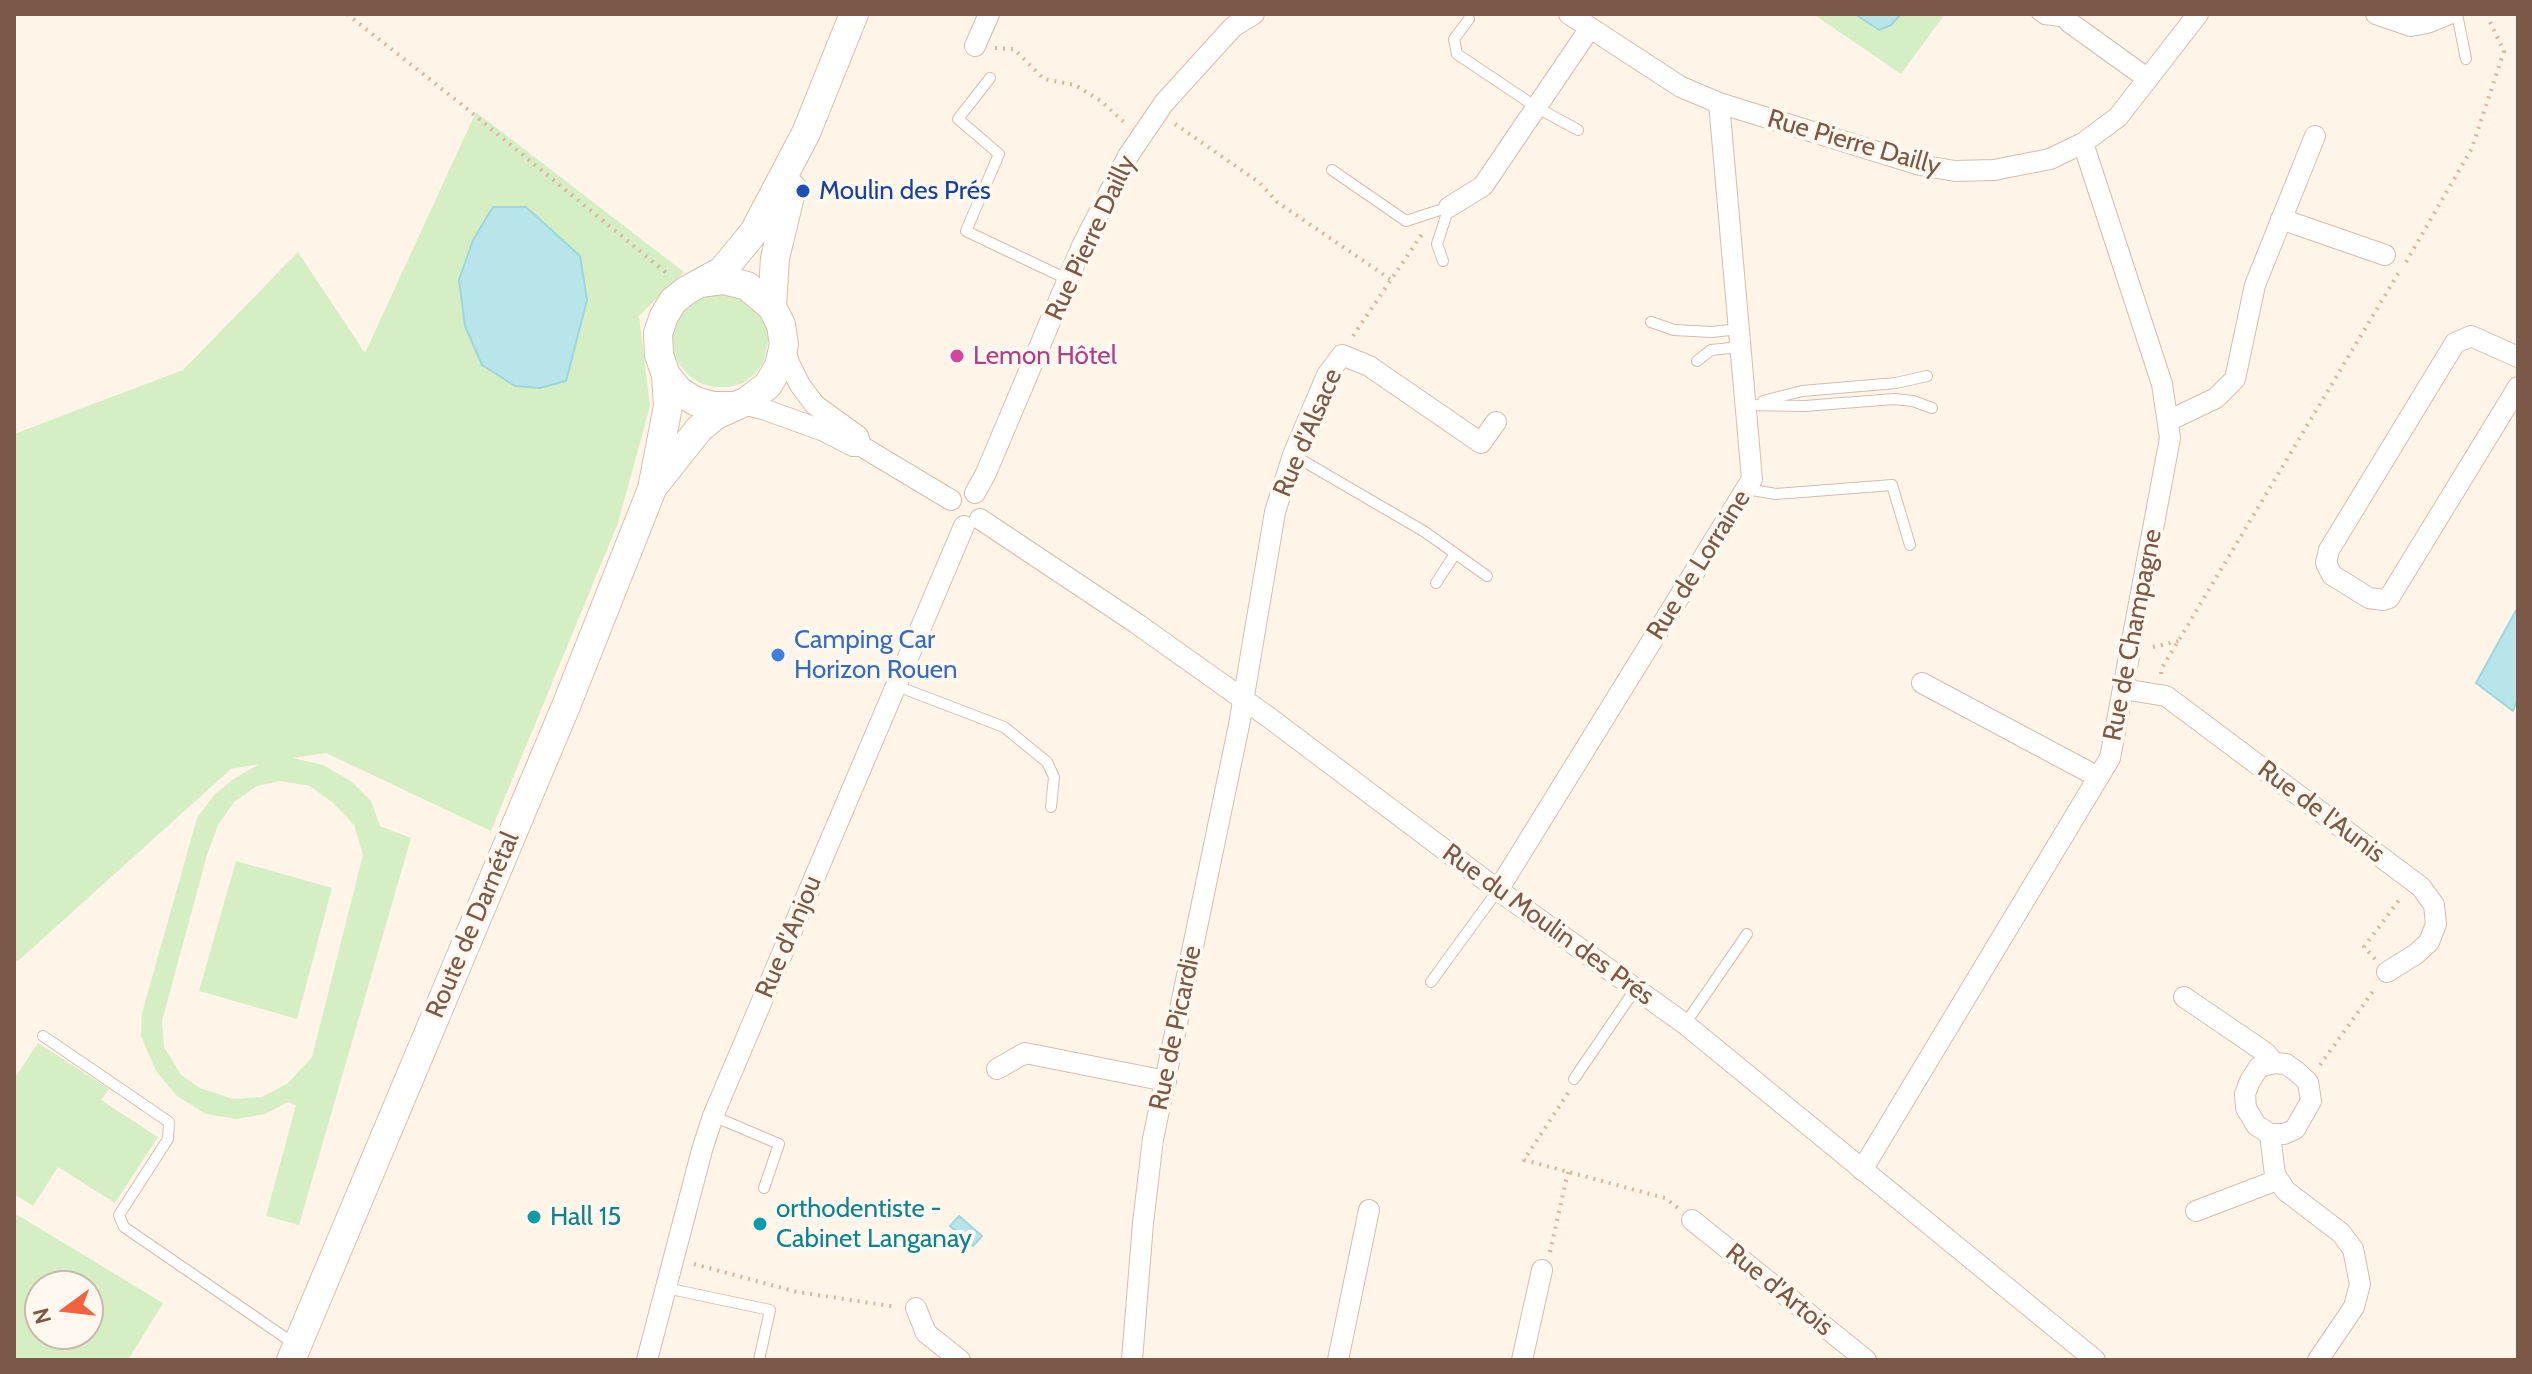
<!DOCTYPE html>
<html>
<head>
<meta charset="utf-8">
<style>
  body { margin:0 }
  #map { position:relative; width:2532px; height:1374px; overflow:hidden; background:#fef4e7; font-family:Cabin,sans-serif }
  canvas { display:block }
  .frame { position:absolute; inset:0; border:16px solid #7b5848; pointer-events:none }
  .north { position:absolute; left:24px; top:1270px; width:80px; height:80px; box-sizing:border-box; background:#fff8ef; border:2px solid #cab8ac; border-radius:50%; rotate:255deg; font-size:22px; font-weight:700; line-height:32px; text-align:center; color:#7b5848 }
  .north::after { content:''; display:block; margin:auto; width:28px; height:36px; background:#f36141; clip-path:polygon(50% 0,100% 100%,50% 72%,0 100%) }
</style>
</head>
<body>
<div id="map">
<canvas width="2532" height="1374"></canvas>
<div class="frame"></div>
<div class="north">N</div>
</div>
<script>
const ctx = document.querySelector('canvas').getContext('2d');
ctx.lineJoin = 'round';
function fill(path, color) { ctx.fillStyle = color; ctx.fill(path, 'evenodd'); }
const poly = rows => new Path2D(rows.map(r => 'M' + r).join(''));
function strokePath(path, color, width, dash) { ctx.strokeStyle = color; ctx.lineWidth = width; ctx.lineCap = dash ? 'butt' : 'round'; ctx.setLineDash(dash || []); ctx.stroke(path); }
function drawText(font, color, halo, rows, align = 'center') {
  ctx.font = font + ' Cabin,sans-serif'; ctx.lineWidth = 8; ctx.setLineDash([]); ctx.textBaseline = 'middle'; ctx.strokeStyle = halo; ctx.fillStyle = color; for (const [text, x, y, turn = 0] of rows) {
    ctx.save(); ctx.translate(x, y); ctx.rotate((+turn || 0) * Math.PI / 180); ctx.textAlign = isNaN(turn) ? turn : align; if (halo) ctx.strokeText(text, 0, 0); ctx.fillText(text, 0, 0); ctx.restore();
  }
}
const green = poly([
  [1813,14,1945,14,1901,74],
  [476,112,684,272,639,316,650,406,618,523,491,831,326,753,293,758,323,765,352,782,371,801,380,826,411,838,299,1225,266,1216,296,1105,288,1102,265,1114,236,1119,206,1114,177,1096,156,1071,141,1036,142,1013,197,818,214,795,235,778,259,764,231,769,18,961,14,960,14,434,183,370,298,252,365,353],
  [281,781,310,786,333,803,354,825,363,855,312,1057,288,1083,262,1097,233,1099,200,1088,181,1075,164,1047,162,1021,207,855,218,825,234,802,257,786],
  [714,289,758,305,770,333,764,362,755,374,743,383,729,387,714,387,700,383,688,375,678,362,672,347,672,331,686,303],
  [236,861,332,888,297,1019,199,991],
  [38,1043,109,1089,101,1100,158,1137,115,1203,58,1167,33,1206,14,1194,14,1079],
  [14,1213,163,1303,128,1360,14,1360],
  [40,1286,88,1286,88,1334,40,1334]
]);
const water = poly([
  [1855,14,1901,14,1891,25,1879,30,1855,14],
  [493,207,526,207,580,256,587,300,566,381,540,388,515,386,482,365,465,326,459,280,473,240,493,207],
  [2518,607,2518,698,2513,711,2476,683,2518,607],
  [959,1216,982,1236,973,1246,950,1226,959,1216]
]);
const path = poly([
  [347,14,461,104,669,275],
  [995,48,1014,49,1044,79,1075,85,1101,101,1127,125],
  [1175,124,1260,183,1277,202,1390,279],
  [2406,262,2472,148,2504,51,2490,22],
  [1353,336,1422,234],
  [2153,647,2179,641],
  [2161,674,2162,668,2399,272],
  [2375,959,2364,947,2402,896],
  [2320,1065,2376,987],
  [1568,1093,1524,1160,1665,1198,1678,1208],
  [1550,1252,1568,1172],
  [694,1264,797,1292,897,1307]
]);
const service = poly([
  [2037,14,2044,19,2069,22],
  [2457,14,2466,59],
  [1469,19,1454,39,1457,54,1536,107,1578,130],
  [990,78,958,119,999,154,966,231,1069,280],
  [1332,170,1406,221,1449,207],
  [1443,261,1437,244,1449,207],
  [1651,322,1674,330,1712,332,1739,329],
  [1697,361,1711,350,1741,347],
  [1763,401,1802,391,1896,383,1927,376],
  [1746,405,1805,406,1894,399,1913,401,1932,408],
  [1293,455,1425,532,1487,576],
  [1746,489,1776,494,1892,485,1910,545],
  [1436,583,1455,554],
  [897,686,1004,727,1047,762,1054,777,1051,807],
  [1431,982,1498,890],
  [1685,1024,1747,934],
  [43,1036,169,1122,168,1139,119,1215,124,1227,296,1345],
  [1574,1079,1636,988],
  [713,1116,779,1144,764,1188],
  [666,1288,770,1310,759,1360]
]);
const minor = poly([
  [1569,14,1681,87,1719,103,1920,165,1955,171,1994,170,2050,159,2083,143,2118,117,2198,14],
  [2376,14,2411,26,2427,23,2449,14],
  [2069,22,2148,79],
  [975,46,989,14],
  [1449,207,1483,186,1590,28],
  [2281,219,2385,255],
  [784,345,789,363,800,385,815,405,858,436,861,446],
  [2518,357,2471,336,2455,343,2329,550,2326,563,2332,575,2369,598,2383,600,2389,598,2518,387],
  [739,403,763,409,824,431,853,446,861,446,951,500],
  [2168,421,2216,398,2235,379,2255,285,2315,136],
  [975,493,986,473,1082,246,1128,156,1164,103,1233,27,1254,14],
  [980,519,1136,623,1271,719,1498,890,1685,1024,2095,1360],
  [1922,683,2098,777],
  [2123,689,2166,696,2421,887,2434,905,2436,924,2429,942,2416,954,2387,972],
  [1498,890,1752,479,1719,103],
  [2184,997,2266,1053,2274,1063,2286,1064,2296,1071,2308,1082,2311,1101,2295,1129,2284,1134,2270,1134,2275,1175,2286,1191,2341,1233,2353,1249,2360,1284,2354,1307,2318,1360],
  [997,1069,1025,1053,1166,1081],
  [2270,1134,2256,1125,2246,1108,2245,1094,2250,1081,2259,1067,2274,1063],
  [1862,1170,2110,758,2170,438,2162,384,2083,143],
  [2196,1211,2277,1180],
  [1692,1220,1866,1360],
  [916,1308,926,1333,960,1360],
  [647,1360,702,1150,713,1116,964,526],
  [1132,1360,1143,1223,1153,1139,1239,725,1275,512,1293,455,1327,375,1342,355,1369,366,1481,443,1496,422],
  [1338,1360,1369,1210],
  [1522,1360,1542,1270]
]);
const secondary = poly([
  [772,307,775,258,792,188],
  [666,375,679,391,695,401,712,406,732,406],
  [653,487,699,429,716,415,747,401,768,385,779,366,784,344,781,325,772,307,747,286,724,280,702,283],
  [291,1360,566,706,652,489,668,406,666,375,659,355,658,333,664,316,673,301,687,290,722,271,754,232,806,133,854,14]
]);
const markers = [
  [803,191,8,"#1a4fb4"],
  [957,356,8,"#d1479c"],
  [778,655,8,"#3f7fe0"],
  [534,1217,8,"#0f9aa8"],
  [760,1224,8,"#0f9aa8"]
];
const streetNames = [
  ["Rue Pierre Dailly",1854,143,16],
  ["Rue Pierre Dailly",1091,238,-65],
  ["Rue d'Alsace",1308,433,-67],
  ["Rue de Lorraine",1699,565,-58],
  ["Rue de Champagne",2133,635,-79],
  ["Rue de l'Aunis",2321,812,37],
  ["Route de Darnétal",473,925,-67],
  ["Rue du Moulin des Prés",1548,925,36],
  ["Rue d'Anjou",789,937,-67],
  ["Rue de Picardie",1176,1028,-78],
  ["Rue d'Artois",1779,1290,39]
];
const transitNames = [
  ["Moulin des Prés",819,191]
];
const hotelNames = [
  ["Lemon Hôtel",973,356]
];
const shopNames = [
  ["Camping Car",794,640],
  ["Horizon Rouen",794,670]
];
const cultureNames = [
  ["orthodentiste -",776,1209],
  ["Cabinet Langanay",776,1239],
  ["Hall 15",550,1217]
];
fill(green, '#d6eec3');
fill(water, '#b8e5ea');
strokePath(water, '#9ed6dd', 2);
strokePath(service, '#d4bdae', 12);
strokePath(minor, '#d4bdae', 22);
strokePath(secondary, '#d8bdaa', 30);
strokePath(path, '#dcb39e', 4, [2, 6]);
strokePath(service, '#fff', 10);
strokePath(minor, '#fff', 20);
strokePath(secondary, '#fff', 28);
for (const [x, y, r, color] of markers) { const dot = new Path2D(); dot.arc(x, y, r, 0, 2 * Math.PI); ctx.fillStyle = color; ctx.fill(dot); strokePath(dot, '#fff8ef', 3); }
drawText('26px', '#7b5848', '#fff8ef', streetNames);
drawText('26px', '#164399', '#fff8ef', transitNames, 'left');
drawText('26px', '#b23c85', '#fff8ef', hotelNames, 'left');
drawText('26px', '#366cbe', '#fff8ef', shopNames, 'left');
drawText('26px', '#0d838f', '#fff8ef', cultureNames, 'left');
</script>
</body>
</html>
